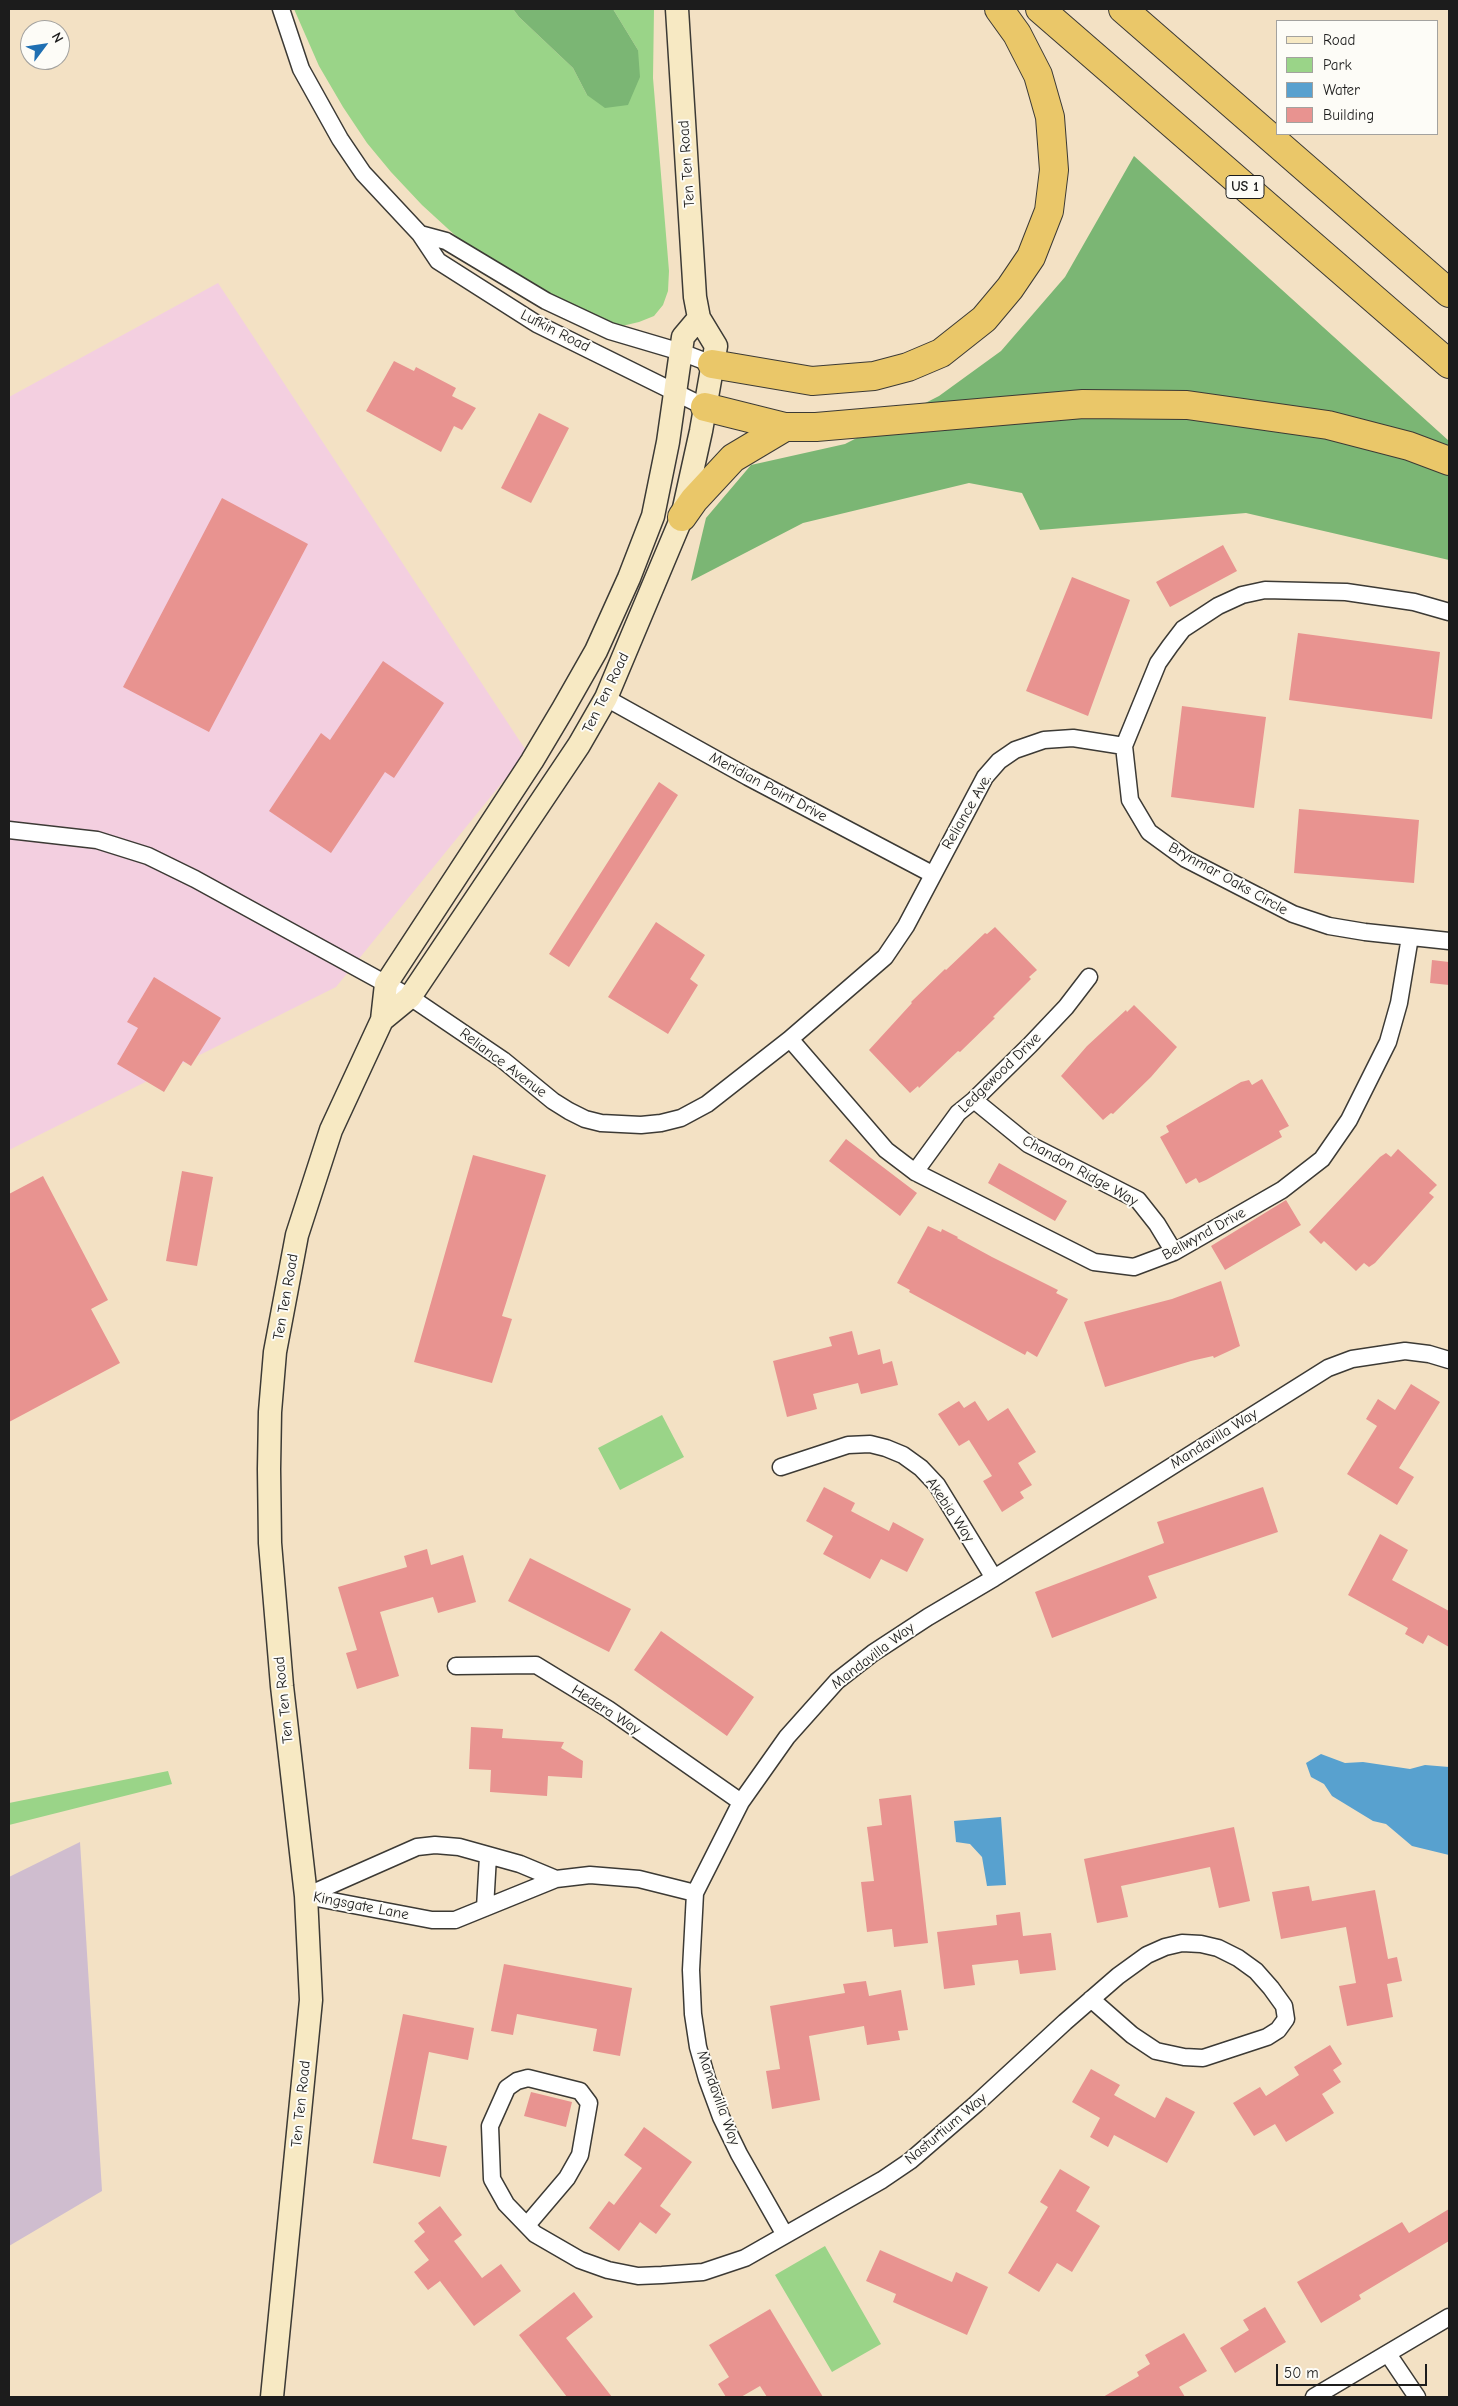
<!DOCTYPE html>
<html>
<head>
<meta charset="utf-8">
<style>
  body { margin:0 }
  #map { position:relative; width:1458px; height:2406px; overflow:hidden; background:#f3e1c4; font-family:"Comic Neue",sans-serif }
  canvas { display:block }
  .frame { position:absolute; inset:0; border:10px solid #1c1c1c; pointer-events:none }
  .legend { position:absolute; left:1276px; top:20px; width:162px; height:115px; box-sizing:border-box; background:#fdfcf7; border:1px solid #a3a29f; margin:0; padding:6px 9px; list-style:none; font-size:15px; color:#1c1c1c }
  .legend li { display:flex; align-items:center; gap:10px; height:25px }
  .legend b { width:25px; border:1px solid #a3a29f }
  .north { position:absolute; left:20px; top:20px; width:50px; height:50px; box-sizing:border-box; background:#fdfcf7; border:1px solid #a3a29f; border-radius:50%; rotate:59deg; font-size:14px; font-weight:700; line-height:20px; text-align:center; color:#1c1c1c }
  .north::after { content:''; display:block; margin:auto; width:18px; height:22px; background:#1f6fb2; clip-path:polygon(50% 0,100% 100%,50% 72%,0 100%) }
  .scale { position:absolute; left:1276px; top:2364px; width:151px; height:22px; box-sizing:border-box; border:2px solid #1c1c1c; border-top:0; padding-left:6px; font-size:15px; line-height:18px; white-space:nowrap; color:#1c1c1c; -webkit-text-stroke:4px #fdfcf7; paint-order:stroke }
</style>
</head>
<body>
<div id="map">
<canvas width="1458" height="2406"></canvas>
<div class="frame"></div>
<ul class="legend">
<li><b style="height:6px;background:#f7e9c3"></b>Road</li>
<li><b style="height:14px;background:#9ad488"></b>Park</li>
<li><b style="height:14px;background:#58a1cf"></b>Water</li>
<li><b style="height:14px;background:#e89390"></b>Building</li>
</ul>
<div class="north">N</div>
<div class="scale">50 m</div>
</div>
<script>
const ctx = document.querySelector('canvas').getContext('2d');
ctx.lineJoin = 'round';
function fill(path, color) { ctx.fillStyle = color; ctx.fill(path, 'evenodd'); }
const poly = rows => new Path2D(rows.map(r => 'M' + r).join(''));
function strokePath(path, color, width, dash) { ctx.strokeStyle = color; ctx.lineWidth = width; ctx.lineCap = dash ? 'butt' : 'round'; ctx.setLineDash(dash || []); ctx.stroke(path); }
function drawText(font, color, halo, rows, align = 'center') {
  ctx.font = font + ' "Comic Neue",sans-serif'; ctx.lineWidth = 4; ctx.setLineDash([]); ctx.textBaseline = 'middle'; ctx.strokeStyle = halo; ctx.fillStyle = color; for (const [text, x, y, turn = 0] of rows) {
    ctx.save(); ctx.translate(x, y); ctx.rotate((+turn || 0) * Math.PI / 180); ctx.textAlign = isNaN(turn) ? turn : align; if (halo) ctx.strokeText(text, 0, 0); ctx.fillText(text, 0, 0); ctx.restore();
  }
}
const built = poly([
  [218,283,527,752,336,987,9,1150,9,397]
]);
const industrial = poly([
  [80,1842,102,2191,9,2246,9,1877]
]);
const green = poly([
  [294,9,513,9,519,17,573,68,587,95,638,50,613,9,654,9,653,78,669,271,668,291,663,305,654,316,639,322,622,326,604,321,542,293,498,268,458,238,422,205,391,172,367,143,343,107,319,66],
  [662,1415,684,1457,620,1490,598,1448],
  [168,1771,172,1784,9,1825,9,1803],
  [825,2246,881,2344,832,2372,775,2275]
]);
const forest = poly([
  [513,9,613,9,638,50,640,77,628,105,605,108,587,95,573,68,519,17],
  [1134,156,1449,441,1449,560,1246,513,1040,530,1022,493,969,483,803,523,691,581,706,518,751,465,845,444,939,396,1001,351,1065,277]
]);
const water = poly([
  [1321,1754,1345,1763,1363,1762,1410,1769,1425,1765,1449,1767,1449,1855,1412,1846,1386,1824,1373,1821,1332,1796,1324,1784,1311,1777,1306,1763],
  [1001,1817,1006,1885,987,1886,982,1857,970,1844,956,1842,954,1821]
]);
const building = poly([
  [394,361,414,371,416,367,456,388,452,396,476,408,462,430,454,426,441,452,366,411],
  [539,413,569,428,531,503,501,488],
  [222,498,308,544,209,732,123,687],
  [1223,545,1237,571,1170,607,1156,582],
  [1072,577,1130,600,1088,716,1026,691],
  [1298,633,1440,652,1432,719,1289,700],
  [383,661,444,703,394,778,385,772,331,853,269,811,321,733,330,740],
  [1182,706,1266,717,1254,808,1171,797],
  [659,782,678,795,569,967,549,954],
  [1299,809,1419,820,1414,883,1294,873],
  [656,922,705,955,690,979,698,985,668,1034,608,997],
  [995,927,1037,970,1029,977,1031,979,993,1017,995,1018,960,1052,958,1051,919,1088,918,1086,910,1093,869,1050,912,1003,911,1002,945,969,946,970,985,933,987,934],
  [1432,960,1449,962,1449,985,1430,983],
  [154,977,221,1018,191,1066,183,1061,164,1092,117,1064,138,1028,127,1022],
  [1134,1005,1177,1047,1151,1077,1113,1114,1111,1113,1103,1120,1061,1076,1087,1046,1126,1010,1127,1012],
  [1262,1079,1289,1126,1279,1131,1282,1137,1206,1180,1199,1183,1196,1178,1186,1184,1160,1137,1169,1132,1166,1126,1241,1082,1249,1080,1252,1085],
  [846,1139,917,1193,900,1216,829,1161],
  [1398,1149,1437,1185,1429,1193,1434,1197,1375,1263,1369,1267,1364,1263,1356,1271,1324,1241,1321,1244,1309,1232,1380,1157,1386,1153,1391,1157],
  [473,1155,546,1175,502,1316,512,1319,492,1383,414,1362],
  [999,1163,1067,1201,1055,1221,988,1183],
  [182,1171,213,1177,197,1266,166,1261],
  [43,1176,108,1300,91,1309,120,1363,9,1422,9,1194],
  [1286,1200,1301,1225,1225,1270,1211,1246],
  [928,1226,941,1232,942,1229,958,1237,957,1238,992,1257,1058,1290,1056,1293,1068,1299,1037,1357,1027,1351,1025,1355,909,1292,910,1290,897,1283],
  [1221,1281,1240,1346,1214,1358,1213,1356,1191,1361,1105,1387,1084,1322,1172,1299],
  [852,1331,858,1355,880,1349,883,1364,892,1361,898,1385,861,1394,858,1383,813,1394,817,1409,787,1417,773,1361,832,1346,829,1337],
  [1411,1384,1440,1402,1399,1468,1414,1477,1397,1505,1347,1474,1377,1426,1366,1419,1378,1399,1395,1410],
  [959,1401,964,1408,975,1401,988,1421,1008,1408,1036,1452,1018,1463,1032,1485,1020,1492,1024,1498,1002,1512,983,1481,992,1476,969,1440,959,1446,938,1414],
  [824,1487,855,1503,851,1511,889,1531,893,1522,924,1539,907,1572,881,1559,870,1579,823,1554,833,1536,806,1521],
  [1263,1487,1278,1532,1148,1576,1157,1598,1052,1638,1035,1592,1164,1543,1157,1522],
  [1380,1534,1408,1550,1392,1580,1449,1611,1449,1647,1428,1635,1423,1644,1405,1634,1408,1628,1348,1595],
  [427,1549,431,1565,463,1555,476,1602,438,1613,433,1597,380,1612,399,1676,357,1689,346,1653,357,1650,338,1587,407,1567,404,1556],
  [530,1558,631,1609,609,1652,508,1601],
  [661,1631,754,1697,727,1736,634,1670],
  [471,1727,503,1729,502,1738,564,1742,561,1748,583,1761,582,1778,548,1776,547,1796,490,1792,491,1770,469,1769],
  [911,1795,928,1943,894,1947,892,1929,867,1932,861,1882,874,1881,867,1827,882,1825,879,1799],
  [1234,1827,1250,1901,1219,1908,1210,1867,1121,1886,1128,1917,1097,1923,1084,1859],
  [1309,1886,1312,1901,1375,1890,1388,1959,1397,1957,1402,1981,1387,1984,1393,2017,1347,2026,1339,1986,1356,1983,1346,1927,1281,1939,1272,1892],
  [1020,1912,1023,1936,1051,1933,1056,1970,1020,1974,1018,1960,972,1965,975,1985,944,1989,937,1932,997,1925,996,1915],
  [504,1964,632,1988,620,2056,593,2051,597,2029,517,2014,513,2035,491,2031],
  [866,1981,869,1996,901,1990,908,2030,898,2031,900,2040,867,2045,864,2026,809,2036,820,2100,772,2109,766,2071,780,2069,770,2006,845,1993,843,1984],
  [403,2014,474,2028,468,2060,429,2052,412,2139,447,2146,440,2177,373,2163],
  [1330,2045,1342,2064,1333,2070,1341,2082,1322,2094,1334,2113,1286,2142,1275,2124,1254,2136,1233,2103,1260,2087,1266,2096,1299,2075,1294,2067],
  [1091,2069,1120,2085,1114,2095,1155,2118,1166,2097,1195,2112,1167,2163,1114,2135,1108,2147,1090,2137,1100,2118,1072,2102],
  [531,2092,572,2102,566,2127,524,2116],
  [644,2127,692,2162,660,2206,671,2214,656,2234,640,2222,619,2251,589,2228,609,2201,614,2205,642,2168,624,2155],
  [1060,2169,1090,2187,1076,2211,1100,2226,1072,2272,1057,2263,1039,2292,1008,2273,1048,2207,1040,2202],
  [440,2206,462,2235,454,2241,482,2278,501,2264,521,2291,474,2326,440,2281,428,2290,414,2272,429,2260,414,2241,425,2232,418,2223],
  [1449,2209,1449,2241,1359,2295,1361,2299,1321,2323,1297,2282,1402,2222,1409,2233],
  [880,2250,952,2282,956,2272,988,2287,967,2335,893,2302,896,2294,866,2281],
  [574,2292,593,2317,566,2338,612,2397,567,2397,519,2335],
  [1265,2307,1286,2342,1235,2373,1220,2348,1249,2330,1243,2320],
  [770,2309,823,2397,767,2397,760,2386,741,2397,726,2397,718,2384,729,2377,709,2345],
  [1184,2333,1207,2371,1179,2387,1185,2397,1103,2397,1139,2376,1137,2372,1150,2364,1145,2355]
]);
const minor = poly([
  [281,9,301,69,340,139,363,173,420,234,438,261,537,324,705,407],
  [420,234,446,241,546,301,610,331,681,352,712,364],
  [1449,612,1414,602,1346,592,1265,590,1242,595,1218,606,1183,629,1170,646,1158,663,1124,746,1130,800,1149,832,1186,859,1293,914,1329,926,1365,932,1449,941],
  [606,698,748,777,932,874],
  [9,830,97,840,148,856,195,879,410,997,503,1060,553,1101,569,1111,585,1119,601,1123,641,1125,661,1123,681,1118,707,1104,790,1039,885,957,906,926,985,777,999,761,1015,750,1044,740,1073,738,1124,746],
  [790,1039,886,1150,915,1172,1094,1262,1134,1267,1174,1252,1282,1190,1322,1159,1349,1120,1388,1042,1399,1003,1410,937],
  [974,1100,1028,1144,1138,1200,1157,1224,1174,1252],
  [915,1172,958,1113,974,1100,1030,1045,1066,1007,1089,977],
  [781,1467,848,1445,870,1444,886,1448,903,1455,921,1468,937,1485,994,1578],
  [456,1666,536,1665,608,1709,741,1802],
  [306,1896,432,1920,455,1920,556,1879,590,1875,639,1879,695,1893],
  [306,1896,417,1847,435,1845,459,1847,520,1864,556,1879],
  [485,1908,488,1856],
  [527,2225,567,2178,580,2155,589,2103,580,2091,528,2078,517,2081,507,2088,490,2126,492,2179,506,2204,535,2234,580,2260,608,2270,638,2276,662,2275,703,2272,745,2258,882,2180,910,2161,976,2104,1065,2022,1118,1976,1147,1955,1165,1947,1182,1943,1201,1944,1218,1948,1238,1958,1256,1971,1271,1988,1284,2006,1286,2019,1278,2030,1267,2037,1203,2058,1184,2057,1156,2051,1132,2035,1091,1999],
  [785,2235,739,2154,721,2117,707,2079,698,2047,693,2014,691,1970,695,1893,741,1802,787,1737,837,1681,873,1653,928,1617,994,1578,1328,1368,1352,1359,1405,1351,1429,1354,1449,1360],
  [1388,2354,1417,2397],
  [1314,2397,1449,2317]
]);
const secondary = poly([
  [382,1020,410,997,579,745,606,698,682,517,701,431,716,346,699,318,695,297,677,9],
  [272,2397,311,2000,306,1896,282,1686,270,1543,269,1469,270,1412,275,1352,297,1235,331,1130,382,1020,386,984,532,761,563,709,596,651,629,578,653,516,668,442,683,337,699,318]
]);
const motorway = poly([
  [1040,9,1449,364],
  [1123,9,1449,293],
  [712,364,812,381,874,376,908,367,941,353,984,319,1010,288,1031,257,1049,211,1054,170,1050,117,1038,75,1017,34,999,9],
  [705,407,785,427,816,427,1083,404,1187,405,1328,425,1409,446,1449,461],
  [682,517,694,500,733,458,785,427]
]);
const shields = [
  [1245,187,38]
];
const shieldNames = [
  ["US 1",1245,187]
];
const streetNames = [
  ["Ten Ten Road",687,164,-94],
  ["Lufkin Road",555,331,27],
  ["Ten Ten Road",606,693,-64],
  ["Meridian Point Drive",768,787,28],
  ["Reliance Ave.",967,812,-60],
  ["Brynmar Oaks Circle",1228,879,29],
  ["Reliance Avenue",503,1063,37],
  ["Ledgewood Drive",1000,1073,-44],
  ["Chandon Ridge Way",1080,1171,29],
  ["Bellwynd Drive",1204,1234,-29],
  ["Ten Ten Road",286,1297,-80],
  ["Mandavilla Way",1214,1439,-32],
  ["Akebia Way",950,1510,56],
  ["Mandavilla Way",873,1656,-37],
  ["Ten Ten Road",284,1700,-96],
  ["Hedera Way",606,1710,33],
  ["Kingsgate Lane",361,1906,11],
  ["Mandavilla Way",718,2098,70],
  ["Ten Ten Road",301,2104,-84],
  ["Nasturtium Way",946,2129,-40]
];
fill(built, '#f3cfe0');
fill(industrial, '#cfbdcf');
fill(green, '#9ad488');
fill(forest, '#7bb674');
fill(water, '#58a1cf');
fill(building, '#e89390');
strokePath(minor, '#3c3a35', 19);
strokePath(secondary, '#3c3a35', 25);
strokePath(motorway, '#3c3a35', 30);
strokePath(minor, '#fff', 16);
strokePath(secondary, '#f7e9c3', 22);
strokePath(motorway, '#eac769', 28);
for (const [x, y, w] of shields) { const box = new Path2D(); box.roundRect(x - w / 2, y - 11.5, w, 23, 4); ctx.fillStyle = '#fdfcf7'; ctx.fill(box); strokePath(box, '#1c1c1c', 1); }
drawText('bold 14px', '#1c1c1c', null, shieldNames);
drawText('15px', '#1c1c1c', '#fdfcf7', streetNames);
</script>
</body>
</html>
